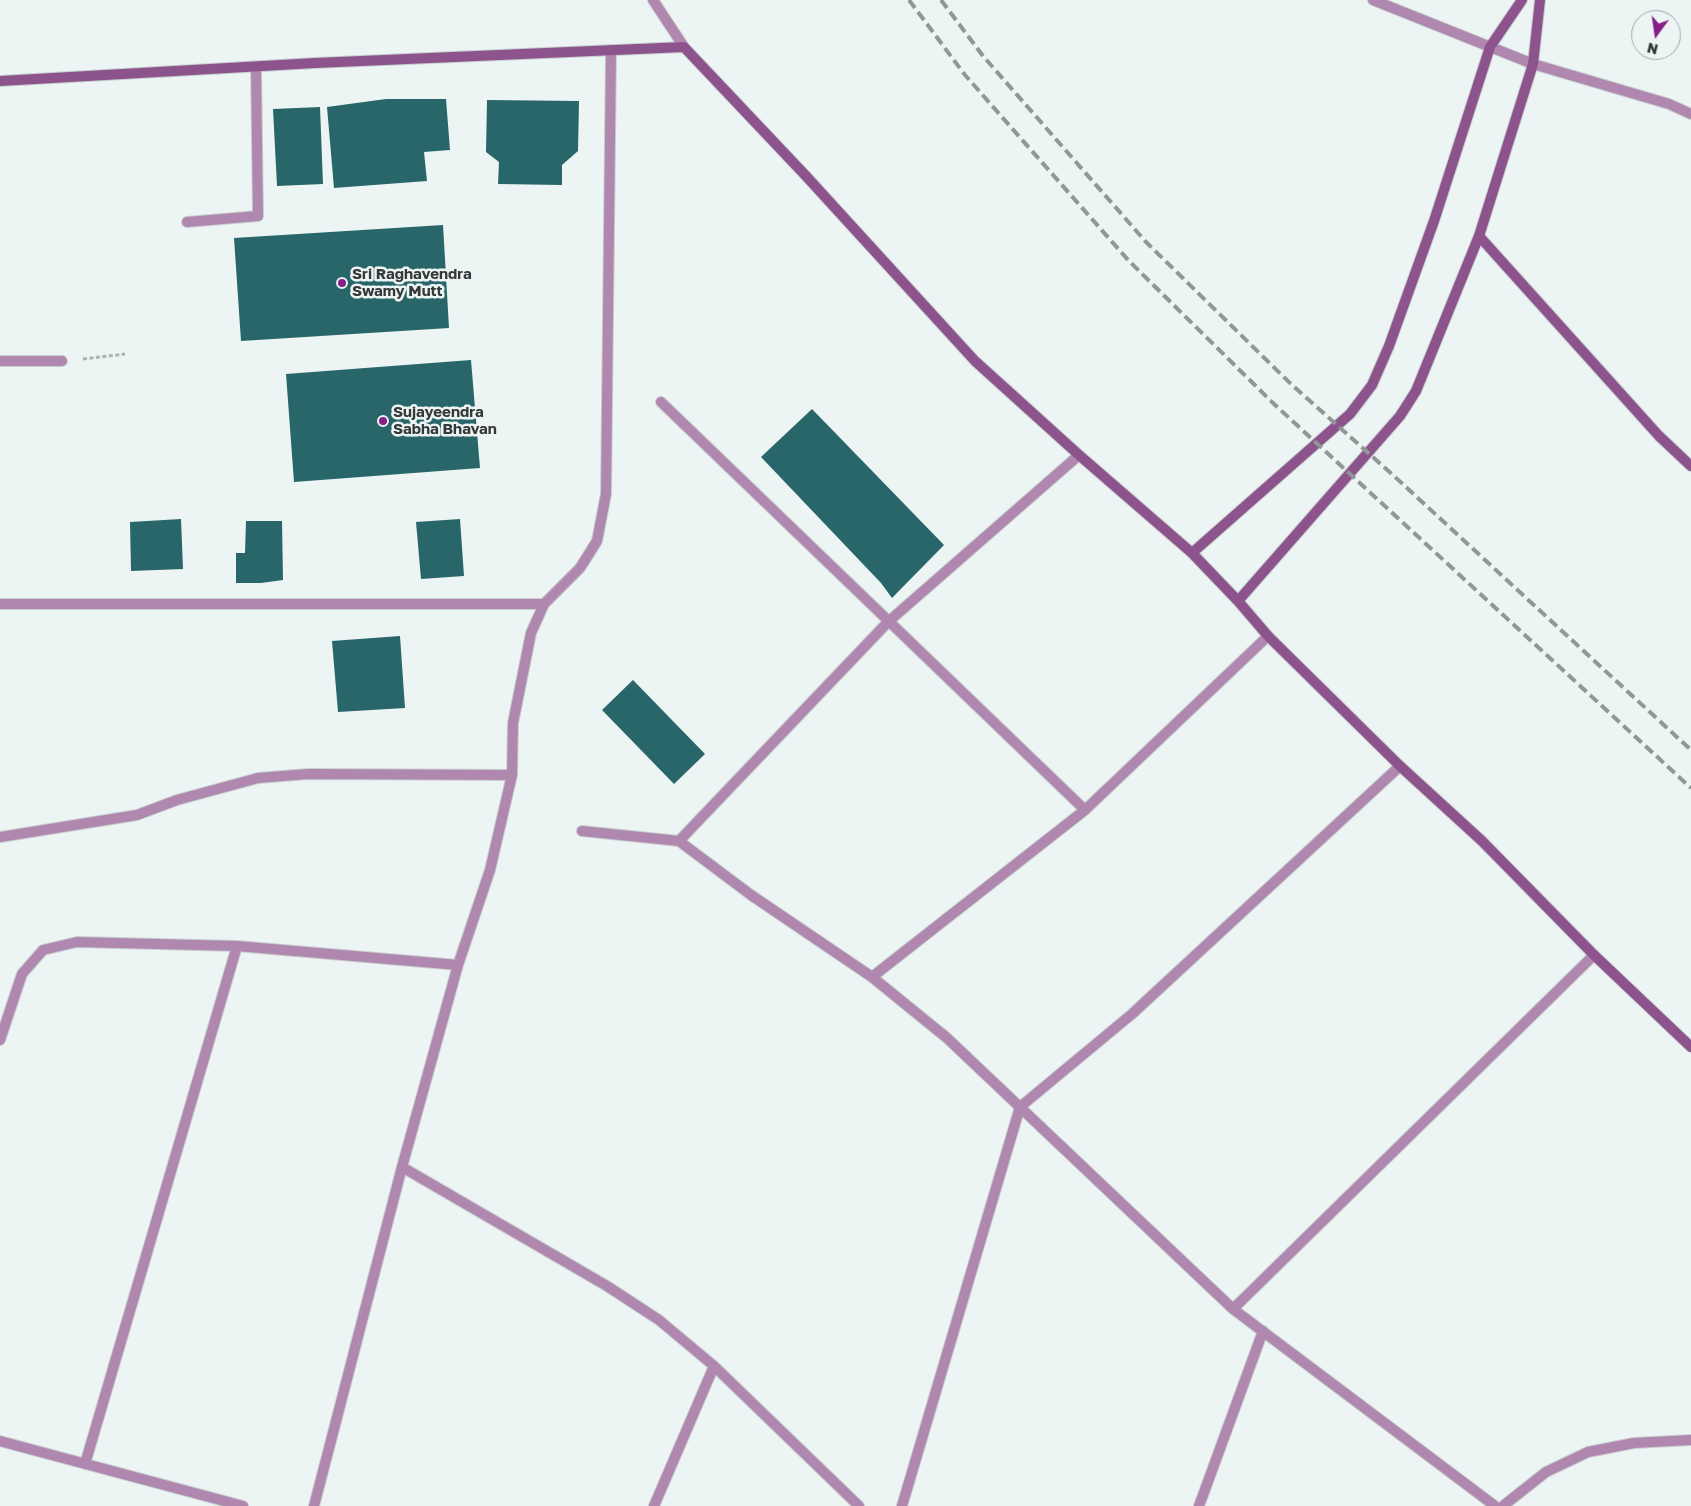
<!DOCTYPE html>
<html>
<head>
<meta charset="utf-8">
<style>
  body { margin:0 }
  #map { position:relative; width:1691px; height:1506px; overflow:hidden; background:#ecf4f4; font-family:"Golos Text",sans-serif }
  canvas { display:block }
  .north { position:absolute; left:1631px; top:10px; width:50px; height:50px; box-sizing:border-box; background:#ecf4f4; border:1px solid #a3a9a9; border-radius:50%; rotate:194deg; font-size:14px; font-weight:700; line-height:20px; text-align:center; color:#363939 }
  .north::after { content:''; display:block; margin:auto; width:18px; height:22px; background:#862088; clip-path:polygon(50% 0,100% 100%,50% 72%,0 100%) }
</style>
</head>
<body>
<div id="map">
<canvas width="1691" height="1506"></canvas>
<div class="north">N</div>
</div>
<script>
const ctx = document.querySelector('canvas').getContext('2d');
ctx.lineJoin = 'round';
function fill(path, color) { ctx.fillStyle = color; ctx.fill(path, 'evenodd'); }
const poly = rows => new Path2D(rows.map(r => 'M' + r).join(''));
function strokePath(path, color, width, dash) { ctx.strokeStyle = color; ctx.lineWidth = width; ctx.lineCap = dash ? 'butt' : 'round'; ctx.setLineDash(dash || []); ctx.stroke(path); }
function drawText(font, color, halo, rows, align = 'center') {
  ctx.font = font + ' "Golos Text",sans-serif'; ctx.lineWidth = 5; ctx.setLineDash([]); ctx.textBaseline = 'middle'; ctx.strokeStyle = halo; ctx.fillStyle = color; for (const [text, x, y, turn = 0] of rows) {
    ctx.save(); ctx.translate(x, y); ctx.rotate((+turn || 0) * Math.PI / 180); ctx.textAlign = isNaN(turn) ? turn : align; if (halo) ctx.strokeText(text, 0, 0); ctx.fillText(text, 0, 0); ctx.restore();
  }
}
const building = poly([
  [386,99,446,99,450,150,424,152,427,181,334,188,327,107],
  [487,100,579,101,578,151,562,165,562,185,498,184,499,162,486,152],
  [320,107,323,184,277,186,273,109],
  [443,225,449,328,241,341,234,238],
  [471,360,480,468,294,482,286,374],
  [812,409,944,545,892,598,881,583,761,457],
  [181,519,183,569,131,571,130,522],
  [460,519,464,576,421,579,416,522],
  [246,521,282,521,283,580,261,583,236,583,236,553,245,553],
  [400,636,405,708,338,712,332,641],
  [633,680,705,754,674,784,602,710]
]);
const path = poly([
  [83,359,125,354]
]);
const street = poly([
  [653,0,684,47],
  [1373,0,1533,64,1669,104,1691,114],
  [187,222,258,216,256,67],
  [0,361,62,361],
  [661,402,1085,810],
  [0,604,544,604],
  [582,831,679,841,751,895,872,977,947,1038,1233,1309,1495,1506],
  [0,837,137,815,177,800,258,778,308,774,512,775],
  [679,841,888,622,1079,455],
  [872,977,1085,810,1268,636],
  [0,1040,22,974,43,950,77,942,237,946,458,965],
  [402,1167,607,1286,659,1320,714,1366,859,1506],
  [1233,1309,1594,955],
  [0,1441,243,1506],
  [85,1464,237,946],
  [314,1506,402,1167,458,965,490,870,512,775,513,723,531,633,544,604,580,568,597,541,606,494,611,50],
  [654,1506,714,1366],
  [902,1506,1020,1107,1132,1014,1400,766],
  [1199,1506,1263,1331],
  [1503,1506,1546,1472,1588,1452,1634,1443,1691,1440]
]);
const secondary = poly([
  [0,81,315,63,684,47,806,176,975,361,1079,455,1192,553,1238,601,1268,636,1400,766,1482,841,1594,955,1691,1047],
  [1479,236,1659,436,1691,466],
  [1192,553,1350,414,1372,385,1389,346,1434,221,1490,47,1522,0],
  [1238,601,1400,416,1416,391,1479,236,1533,64,1540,0]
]);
const rail = poly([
  [909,0,965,75,1129,261,1274,404,1691,788],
  [941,0,983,56,1146,242,1291,384,1394,476,1691,750]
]);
const markers = [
  [342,283,5,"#862088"],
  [383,421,5,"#862088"]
];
const poiNames = [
  ["Sri Raghavendra",352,274],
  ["Swamy Mutt",352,291],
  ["Sujayeendra",393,412],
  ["Sabha Bhavan",393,429]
];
fill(building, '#296669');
strokePath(street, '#c8cfcf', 12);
strokePath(secondary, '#c8cfcf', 12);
strokePath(path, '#acb2b2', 3, [4, 2.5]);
strokePath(street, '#b087af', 10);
strokePath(secondary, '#8d538d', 10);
strokePath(rail, '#919696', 4, [10, 5]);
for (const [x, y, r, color] of markers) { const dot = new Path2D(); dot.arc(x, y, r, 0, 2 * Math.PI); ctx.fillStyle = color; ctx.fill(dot); strokePath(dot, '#ecf4f4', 2); }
drawText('bold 15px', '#363939', '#ecf4f4', poiNames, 'left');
</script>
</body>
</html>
